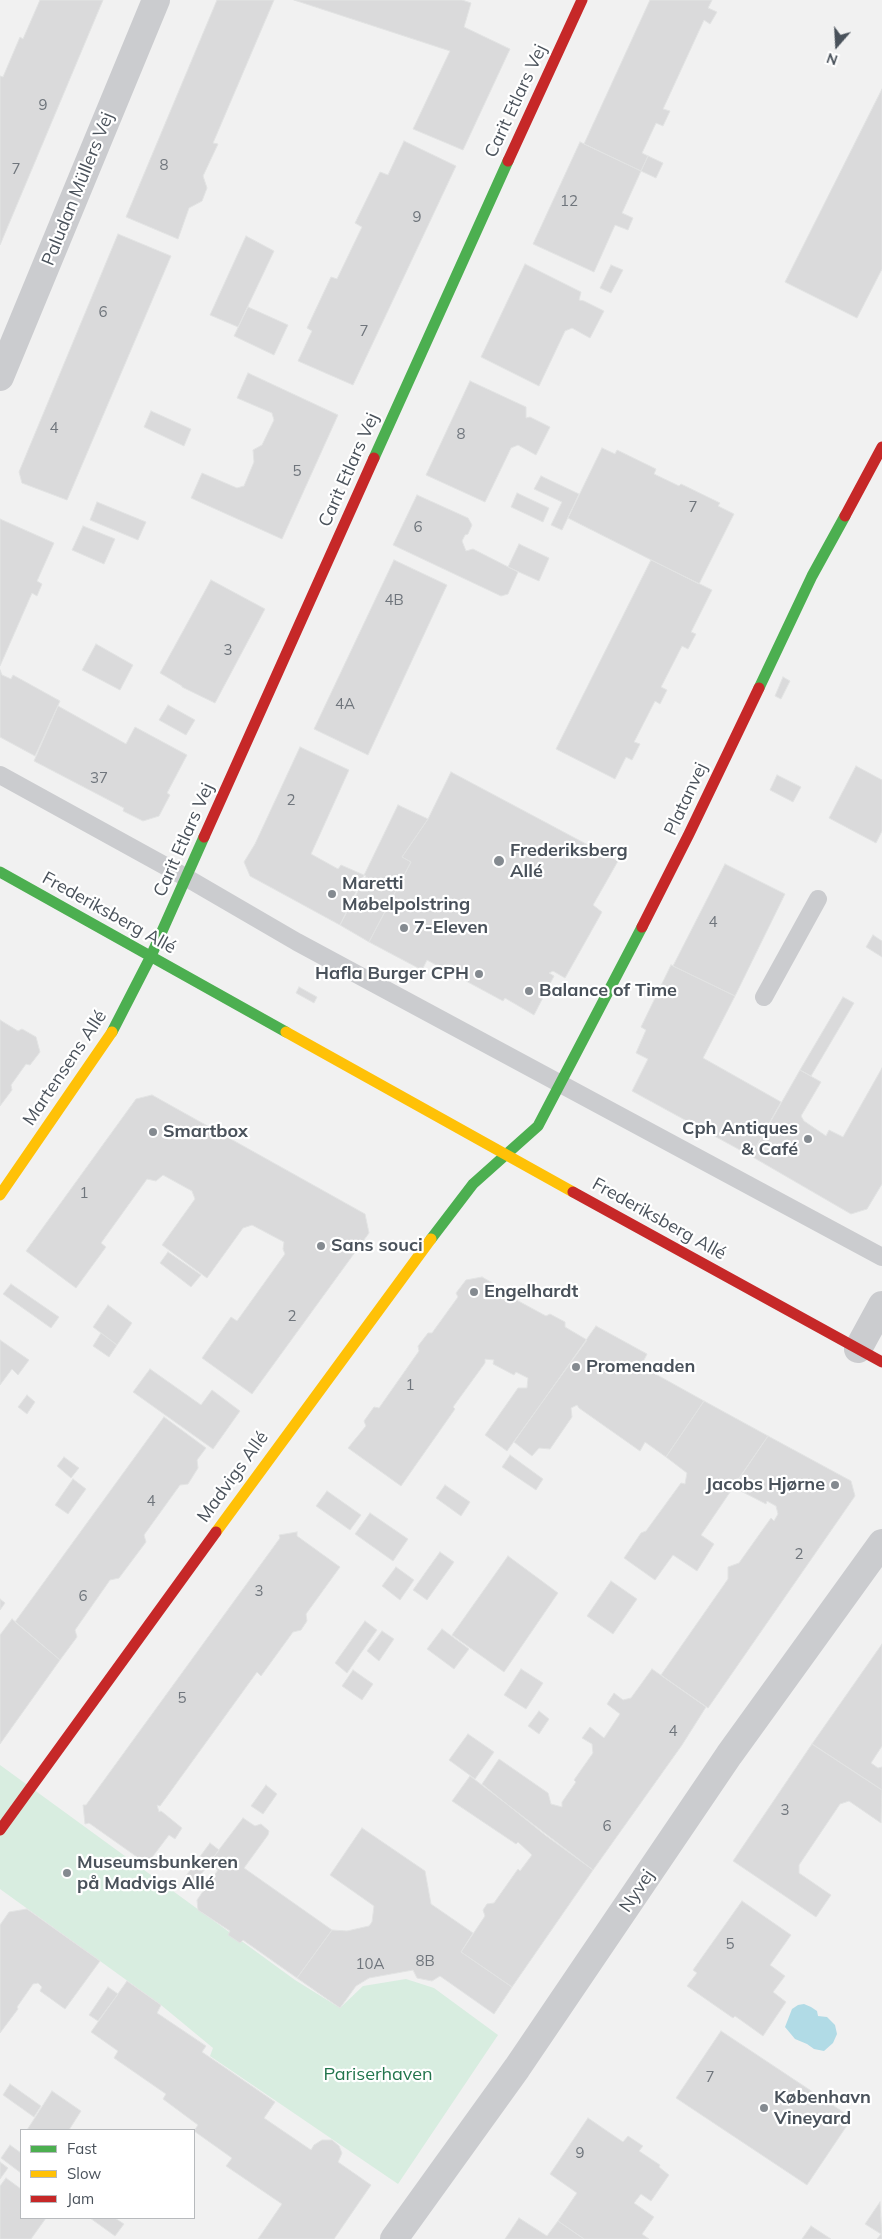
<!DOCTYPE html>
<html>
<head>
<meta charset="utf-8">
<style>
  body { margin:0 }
  #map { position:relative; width:882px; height:2239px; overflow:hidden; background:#f1f1f1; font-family:Mulish,sans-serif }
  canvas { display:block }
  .legend { position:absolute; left:20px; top:2129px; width:175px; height:90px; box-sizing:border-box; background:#fff; border:1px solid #b7babd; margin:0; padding:6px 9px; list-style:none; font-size:15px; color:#4a525b }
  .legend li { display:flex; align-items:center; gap:10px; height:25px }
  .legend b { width:25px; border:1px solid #b7babd }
  .north { position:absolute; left:812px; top:20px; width:50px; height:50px; -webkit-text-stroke:4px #fff; paint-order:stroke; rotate:199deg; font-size:14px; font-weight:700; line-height:20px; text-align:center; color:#4a525b }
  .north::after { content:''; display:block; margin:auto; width:18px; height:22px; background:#4a525b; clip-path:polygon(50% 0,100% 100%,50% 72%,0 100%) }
</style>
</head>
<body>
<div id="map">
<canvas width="882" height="2239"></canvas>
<ul class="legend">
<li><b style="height:6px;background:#4caf50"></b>Fast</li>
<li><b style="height:6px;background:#ffc107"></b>Slow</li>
<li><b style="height:6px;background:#c62828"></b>Jam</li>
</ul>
<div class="north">N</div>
</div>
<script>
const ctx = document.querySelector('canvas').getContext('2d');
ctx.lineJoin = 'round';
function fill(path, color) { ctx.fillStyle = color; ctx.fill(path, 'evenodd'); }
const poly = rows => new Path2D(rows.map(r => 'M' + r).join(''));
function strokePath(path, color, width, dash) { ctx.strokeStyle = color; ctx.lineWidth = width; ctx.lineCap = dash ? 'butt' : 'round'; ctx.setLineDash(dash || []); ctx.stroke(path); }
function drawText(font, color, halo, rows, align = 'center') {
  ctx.font = font + ' Mulish,sans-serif'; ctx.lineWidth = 4.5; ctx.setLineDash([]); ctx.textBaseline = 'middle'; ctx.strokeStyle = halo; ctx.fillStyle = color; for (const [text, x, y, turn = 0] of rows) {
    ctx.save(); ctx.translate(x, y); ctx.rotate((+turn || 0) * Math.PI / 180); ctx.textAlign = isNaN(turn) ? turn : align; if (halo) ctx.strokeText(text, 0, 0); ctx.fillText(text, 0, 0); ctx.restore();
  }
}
const green = poly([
  [0,1765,295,1980,340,2008,363,1986,406,1979,434,1988,498,2035,398,2184,210,2056,213,2048,161,2005,0,1889]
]);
const water = poly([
  [804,2004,811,2007,817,2011,818,2016,827,2017,835,2025,837,2034,833,2043,824,2051,814,2049,807,2044,795,2039,785,2027,792,2009,798,2005]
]);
const building = poly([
  [40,0,103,0,0,245,0,76,3,77,20,37,23,39,40,0],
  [217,0,274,0,213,143,218,144,203,176,207,188,202,201,189,208,178,239,126,217,217,0],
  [294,0,462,0,471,3,464,27,510,49,463,150,413,129,450,51,294,0],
  [650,0,712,0,708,8,717,12,710,24,704,20,663,109,670,111,663,126,656,123,642,153,648,156,641,171,584,144,650,0],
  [882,89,882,269,857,318,785,282,882,89],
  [404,141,456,166,353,385,298,361,312,331,307,328,331,277,337,279,362,227,355,223,380,172,388,175,404,141],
  [580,142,641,171,622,213,633,218,628,230,615,225,594,272,533,244,580,142],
  [648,156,663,163,656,178,641,171,648,156],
  [118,234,171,256,67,500,22,483,19,472,118,234],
  [246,236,274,251,238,327,210,315,246,236],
  [525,264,581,292,579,300,584,301,604,311,590,338,572,328,565,331,539,386,481,357,525,264],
  [611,265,623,270,611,293,600,288,611,265],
  [248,307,288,325,274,355,234,336,248,307],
  [248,373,338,415,282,539,191,498,202,473,237,488,244,486,254,462,253,450,262,445,274,420,272,413,237,398,248,373],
  [470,381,526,407,526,418,530,417,550,427,536,455,518,445,511,448,485,502,426,475,470,381],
  [151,411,191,429,184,446,144,427,151,411],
  [602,448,615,454,617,450,656,469,654,474,679,486,681,484,720,503,718,506,734,514,699,584,568,518,602,448],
  [541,476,579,494,562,530,551,525,562,502,534,489,541,476],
  [517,493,549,508,543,522,511,507,517,493],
  [417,495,468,518,472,525,468,534,465,535,462,541,466,551,473,549,518,572,508,594,501,596,393,545,417,495],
  [97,502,146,522,138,540,90,520,97,502],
  [0,519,54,543,37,581,42,584,37,596,32,593,0,666,0,519],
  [83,526,115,539,104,564,72,550,83,526],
  [519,544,549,558,539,581,508,567,519,544],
  [394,560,447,585,368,755,314,729,394,560],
  [651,560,712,590,691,632,696,634,688,649,682,646,661,687,667,690,660,704,655,701,634,742,640,744,632,760,626,757,615,779,556,749,651,560],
  [211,580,265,609,215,703,182,687,182,686,160,673,211,580],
  [96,644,133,665,120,690,82,670,96,644],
  [0,670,2,675,11,679,13,675,60,701,35,756,0,737,0,670],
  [783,677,790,681,781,699,775,696,783,677],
  [168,705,195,720,186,735,159,720,168,705],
  [58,706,126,744,135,727,187,755,167,793,170,795,159,816,143,821,123,811,124,808,34,761,58,706],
  [300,747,349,770,311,854,338,869,341,865,366,876,340,925,250,876,244,862,255,844,300,747],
  [856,766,882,780,882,831,876,843,829,818,856,766],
  [451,772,618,861,593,905,602,912,565,978,553,971,549,973,554,976,534,1015,505,998,503,1001,427,960,422,970,369,942,411,862,402,857,428,819,451,772],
  [777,775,801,787,793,802,770,790,777,775],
  [398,805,428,819,402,857,411,862,369,942,340,925,398,805],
  [725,864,785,894,735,996,673,966,725,864],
  [873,935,882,941,882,957,866,947,873,935],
  [671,965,735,996,703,1058,781,1102,751,1156,632,1091,648,1059,636,1053,646,1030,641,1027,671,965],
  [299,987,317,997,314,1003,296,993,299,987],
  [843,997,854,1003,811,1076,800,1070,843,997],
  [0,1020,18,1031,22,1029,36,1037,40,1052,30,1065,26,1064,11,1085,12,1090,0,1106,0,1020],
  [882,1068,882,1184,867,1209,851,1214,751,1156,800,1070,821,1082,801,1116,804,1121,826,1136,829,1130,843,1137,882,1068],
  [152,1095,365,1214,369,1233,252,1394,202,1358,231,1317,237,1321,285,1254,283,1249,284,1242,252,1225,243,1228,207,1278,162,1245,195,1199,192,1191,163,1175,156,1181,147,1179,101,1243,106,1247,76,1288,26,1251,136,1099,152,1095],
  [168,1252,201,1275,191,1287,160,1263,168,1252],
  [482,1277,496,1285,498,1290,546,1316,550,1314,565,1322,565,1327,587,1340,507,1451,485,1435,518,1388,527,1388,528,1378,516,1372,514,1375,493,1364,494,1360,485,1359,485,1363,453,1407,455,1409,401,1486,348,1448,366,1426,364,1421,374,1407,379,1408,419,1351,418,1346,428,1333,432,1333,458,1297,456,1293,466,1280,482,1277],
  [11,1284,59,1317,51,1328,3,1294,11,1284],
  [108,1305,132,1323,117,1345,93,1327,108,1305],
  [596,1326,647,1354,641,1366,704,1401,666,1457,645,1442,640,1451,579,1408,577,1405,571,1408,572,1417,550,1449,539,1448,532,1456,514,1442,596,1326],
  [101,1333,117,1345,109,1357,93,1346,101,1333],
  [0,1340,29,1360,18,1375,12,1369,0,1385,0,1340],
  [150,1369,201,1405,212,1390,240,1411,213,1449,133,1392,150,1369],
  [27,1395,35,1402,27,1414,18,1407,27,1395],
  [704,1401,768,1436,701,1535,714,1544,697,1571,673,1555,655,1580,624,1558,641,1533,646,1531,681,1483,685,1484,687,1473,666,1457,704,1401],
  [164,1417,206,1448,197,1460,198,1468,188,1484,180,1485,144,1535,146,1542,119,1578,110,1580,75,1630,77,1637,60,1660,15,1622,164,1417],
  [768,1436,851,1481,855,1496,708,1708,661,1675,728,1579,728,1567,739,1563,771,1518,774,1521,778,1514,776,1506,767,1501,766,1504,733,1487,768,1436],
  [510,1455,543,1479,536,1490,502,1467,510,1455],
  [64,1457,79,1468,71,1478,57,1466,64,1457],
  [73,1479,86,1489,68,1514,55,1505,73,1479],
  [445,1485,470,1502,461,1516,436,1498,445,1485],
  [327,1491,361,1515,350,1530,316,1506,327,1491],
  [370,1513,408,1539,393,1561,355,1534,370,1513],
  [297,1532,297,1536,340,1567,306,1614,307,1621,301,1630,293,1632,261,1676,257,1672,160,1806,157,1805,159,1812,161,1811,182,1828,175,1839,169,1835,147,1864,89,1823,85,1824,83,1805,86,1805,280,1538,279,1535,297,1532],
  [440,1552,454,1562,427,1600,413,1590,440,1552],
  [508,1556,558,1593,504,1672,452,1635,508,1556],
  [396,1567,414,1580,400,1600,382,1586,396,1567],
  [611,1581,637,1599,613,1634,587,1616,611,1581],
  [0,1599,5,1603,0,1610,0,1599],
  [12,1619,60,1660,0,1744,0,1635,12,1619],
  [365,1621,377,1630,347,1673,335,1663,365,1621],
  [442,1629,469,1649,454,1669,427,1649,442,1629],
  [382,1631,394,1639,379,1661,367,1651,382,1631],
  [882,1644,882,1746,871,1763,878,1768,882,1767,882,1790,812,1744,882,1644],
  [521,1669,543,1683,526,1709,504,1695,521,1669],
  [652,1669,706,1707,682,1745,593,1870,545,1835,482,1784,499,1759,548,1793,551,1804,562,1807,562,1802,576,1782,574,1780,593,1753,592,1744,582,1738,590,1727,604,1738,620,1714,607,1704,614,1693,623,1700,631,1698,652,1669],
  [353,1670,373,1684,362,1700,342,1686,353,1670],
  [539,1711,549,1719,539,1734,528,1726,539,1711],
  [468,1734,494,1752,475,1779,449,1760,468,1734],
  [812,1744,882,1790,881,1823,849,1801,840,1804,799,1865,799,1873,831,1895,816,1917,733,1861,812,1744],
  [470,1776,593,1870,512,1987,461,1952,485,1916,483,1910,487,1904,494,1903,518,1869,520,1871,532,1855,518,1842,516,1844,452,1801,470,1776],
  [266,1785,277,1794,263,1814,251,1806,266,1785],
  [243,1818,255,1826,261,1824,269,1831,268,1835,244,1868,332,1930,297,1978,243,1940,240,1943,228,1935,230,1931,198,1910,197,1900,218,1870,209,1863,243,1818],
  [362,1828,425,1871,431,1904,473,1933,461,1952,512,1987,494,2014,440,1976,432,1981,417,1978,413,1970,369,1978,356,1986,340,2008,297,1978,332,1930,347,1931,369,1926,372,1922,374,1906,330,1875,362,1828],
  [210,1843,219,1850,194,1884,185,1877,210,1843],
  [742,1901,791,1935,770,1965,785,1976,773,1992,786,2002,763,2036,735,2016,733,2018,687,1986,697,1973,693,1970,742,1901],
  [27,1909,100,1961,65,2009,40,1991,42,1987,38,1983,33,1984,17,2007,18,2009,0,2033,0,1925,9,1912,27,1909],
  [127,1981,161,2005,157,2013,206,2046,202,2052,275,2102,264,2118,311,2150,314,2145,322,2140,332,2140,339,2146,342,2153,338,2162,371,2185,334,2239,258,2239,282,2204,226,2166,232,2158,194,2131,198,2125,163,2099,166,2094,114,2058,118,2051,91,2032,127,1981],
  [108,1987,118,1994,98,2021,89,2015,108,1987],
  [721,2031,852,2118,807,2185,676,2098,721,2031],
  [10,2084,41,2106,34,2117,3,2095,10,2084],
  [52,2091,81,2111,69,2130,27,2130,52,2091],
  [588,2118,623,2142,628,2136,643,2146,639,2151,660,2165,659,2167,669,2175,651,2201,641,2194,634,2203,654,2217,642,2234,649,2239,584,2239,558,2221,577,2193,550,2174,588,2118],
  [10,2145,21,2153,21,2173,1,2158,10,2145],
  [0,2162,8,2168,0,2179,0,2162],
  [6,2178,21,2189,21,2218,46,2218,31,2239,0,2239,0,2186,6,2178],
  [880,2202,882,2239,877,2239,881,2234,865,2224,880,2202],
  [90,2218,115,2218,124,2224,115,2236,90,2218],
  [519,2218,547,2236,558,2221,584,2239,505,2239,519,2218],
  [811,2226,831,2239,802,2239,811,2226]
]);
const lane = poly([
  [0,775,187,878,297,942,882,1257],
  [764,997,818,899]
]);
const street = poly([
  [0,377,156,0],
  [858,1349,882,1305],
  [394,2239,517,2068,729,1755,882,1543]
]);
const fast = poly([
  [374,458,508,161],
  [759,688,812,576,845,516],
  [0,872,286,1032],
  [112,1032,151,956,204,837],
  [431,1239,473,1184,538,1126,642,927]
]);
const slow = poly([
  [286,1032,573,1192],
  [0,1195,112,1032],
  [216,1532,431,1239]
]);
const jam = poly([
  [508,161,582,0],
  [845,516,882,447],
  [204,837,374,458],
  [642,927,689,834,759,688],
  [573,1192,882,1362],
  [0,1830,216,1532]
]);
const markers = [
  [499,861,6,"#848a90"],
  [332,894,5,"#848a90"],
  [404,928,5,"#848a90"],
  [479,974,5,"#848a90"],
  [529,991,5,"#848a90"],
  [153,1132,5,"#848a90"],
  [808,1139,5,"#848a90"],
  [321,1246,5,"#848a90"],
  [474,1292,5,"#848a90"],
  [576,1367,5,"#848a90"],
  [835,1485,5,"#848a90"],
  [67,1873,5,"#848a90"],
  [764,2108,5,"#848a90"]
];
const numberNames = [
  ["9",43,105],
  ["8",164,165],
  ["7",16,169],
  ["12",569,201],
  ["9",417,217],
  ["6",103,312],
  ["7",364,331],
  ["4",54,428],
  ["8",461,434],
  ["5",297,471],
  ["7",693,507],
  ["6",418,527],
  ["4B",394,600],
  ["3",228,650],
  ["4A",345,704],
  ["37",99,778],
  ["2",291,800],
  ["4",713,922],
  ["1",84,1193],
  ["2",292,1316],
  ["1",410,1385],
  ["4",151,1501],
  ["2",799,1554],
  ["3",259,1591],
  ["6",83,1596],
  ["5",182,1698],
  ["4",673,1731],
  ["3",785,1810],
  ["6",607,1826],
  ["5",730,1944],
  ["8B",425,1961],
  ["10A",370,1964],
  ["7",710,2077],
  ["9",580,2153]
];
const streetNames = [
  ["Carit Etlars Vej",516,101,-65],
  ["Paludan Müllers Vej",78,189,-68],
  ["Carit Etlars Vej",349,470,-66],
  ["Platanvej",686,799,-65],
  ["Carit Etlars Vej",184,840,-66],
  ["Frederiksberg Allé",109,913,29],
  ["Martensens Allé",65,1068,-56],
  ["Frederiksberg Allé",659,1219,29],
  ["Madvigs Allé",233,1477,-54],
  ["Nyvej",637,1891,-56]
];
const poiNames = [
  ["Frederiksberg",510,851],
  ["Allé",510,872],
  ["Maretti",342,884],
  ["Møbelpolstring",342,905],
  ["7-Eleven",414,928],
  ["Hafla Burger CPH",469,974,"right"],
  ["Balance of Time",539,991],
  ["Cph Antiques",798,1129,"right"],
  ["& Café",798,1150,"right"],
  ["Smartbox",163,1132],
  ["Sans souci",331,1246],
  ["Engelhardt",484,1292],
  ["Promenaden",586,1367],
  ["Jacobs Hjørne",825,1485,"right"],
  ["Museumsbunkeren",77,1863],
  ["på Madvigs Allé",77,1884],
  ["København",774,2098],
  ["Vineyard",774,2119]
];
const parkNames = [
  ["Pariserhaven",378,2075]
];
fill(green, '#d8ede0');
fill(water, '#b1dbe6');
fill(building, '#dadadb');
strokePath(building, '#e2e3e3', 1);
strokePath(lane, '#cbcccf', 18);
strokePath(street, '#cbcccf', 28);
strokePath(fast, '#4caf50', 11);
strokePath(slow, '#ffc107', 11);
strokePath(jam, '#c62828', 11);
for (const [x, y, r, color] of markers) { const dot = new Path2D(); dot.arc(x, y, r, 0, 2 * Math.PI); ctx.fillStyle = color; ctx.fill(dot); strokePath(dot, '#fff', 2); }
drawText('15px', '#6f757c', null, numberNames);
drawText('18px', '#4a525b', '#fff', streetNames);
drawText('bold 18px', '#4a525b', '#fff', poiNames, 'left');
drawText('18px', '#22754d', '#fff', parkNames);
</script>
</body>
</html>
